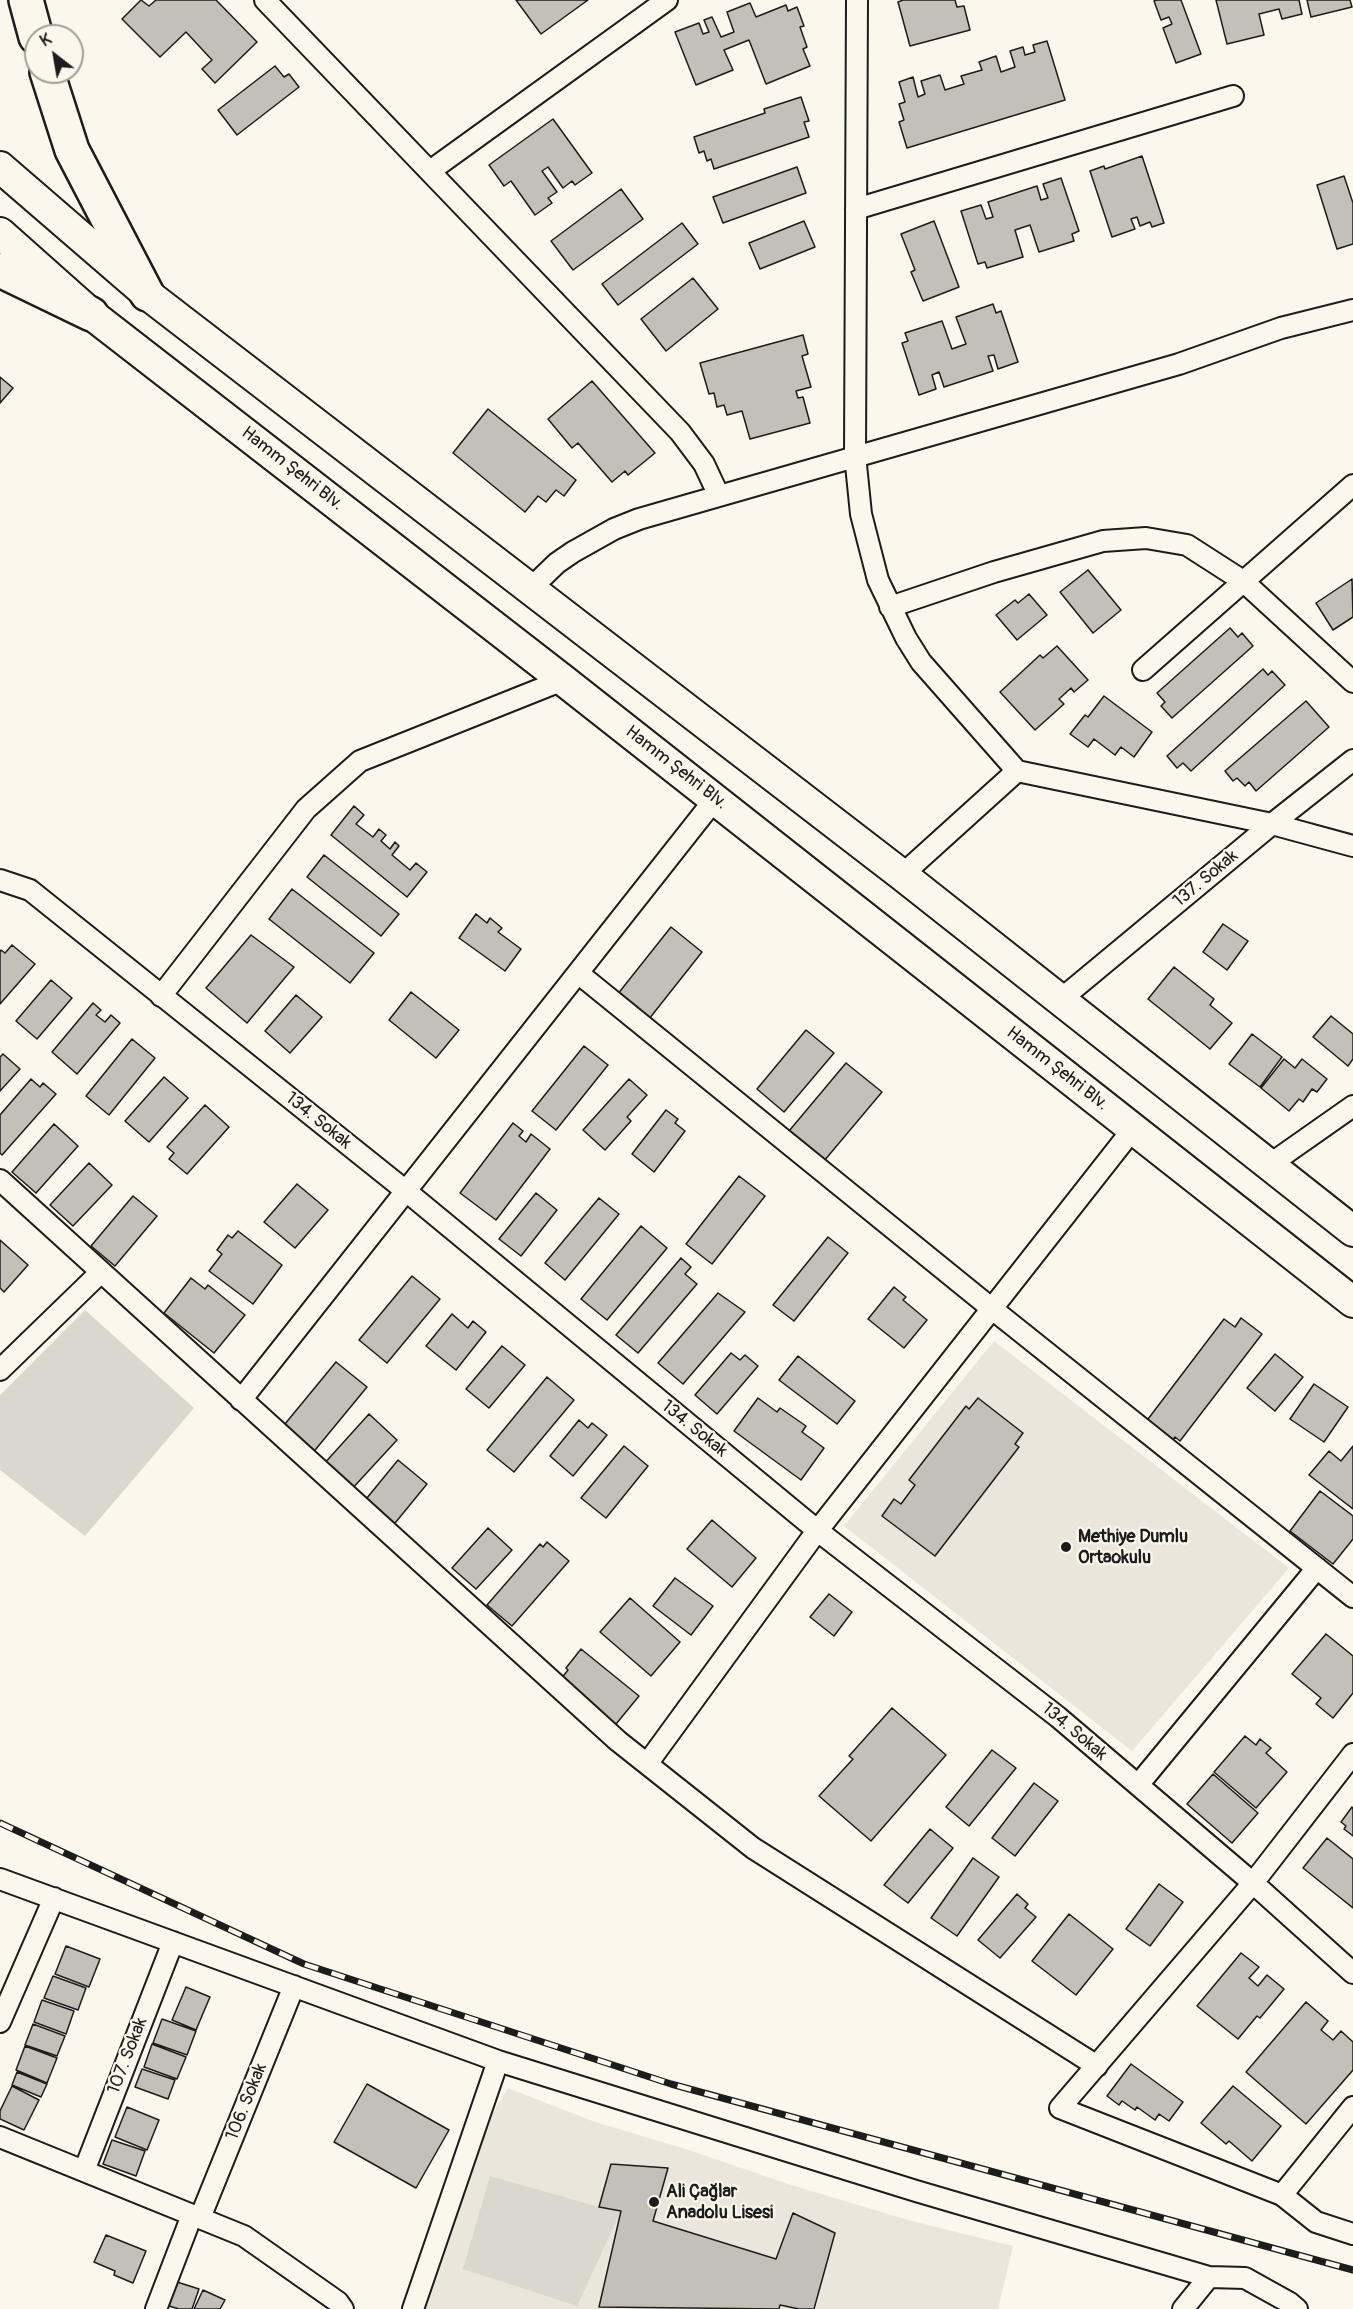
<!DOCTYPE html>
<html>
<head>
<meta charset="utf-8">
<style>
  body { margin:0 }
  #map { position:relative; width:1353px; height:2309px; overflow:hidden; background:#fbf7ec; font-family:Pangolin,sans-serif }
  canvas { display:block }
  .north { position:absolute; left:24px; top:24px; width:60px; height:60px; box-sizing:border-box; background:#fbf7ec; border:2px solid #a29f99; border-radius:50%; rotate:329deg; font-size:16px; font-weight:700; line-height:24px; text-align:center; color:#1c1c1c }
  .north::after { content:''; display:block; margin:auto; width:21px; height:27px; background:#1c1c1c; clip-path:polygon(50% 0,100% 100%,50% 72%,0 100%) }
</style>
</head>
<body>
<div id="map">
<canvas width="1353" height="2309"></canvas>
<div class="north">K</div>
</div>
<script>
const ctx = document.querySelector('canvas').getContext('2d');
ctx.lineJoin = 'round';
function fill(path, color) { ctx.fillStyle = color; ctx.fill(path, 'evenodd'); }
const poly = rows => new Path2D(rows.map(r => 'M' + r).join(''));
function strokePath(path, color, width, dash) { ctx.strokeStyle = color; ctx.lineWidth = width; ctx.lineCap = dash ? 'butt' : 'round'; ctx.setLineDash(dash || []); ctx.stroke(path); }
function drawText(font, color, halo, rows, align = 'center') {
  ctx.font = font + ' Pangolin,sans-serif'; ctx.lineWidth = 4.5; ctx.setLineDash([]); ctx.textBaseline = 'middle'; ctx.strokeStyle = halo; ctx.fillStyle = color; for (const [text, x, y, turn = 0] of rows) {
    ctx.save(); ctx.translate(x, y); ctx.rotate((+turn || 0) * Math.PI / 180); ctx.textAlign = isNaN(turn) ? turn : align; if (halo) ctx.strokeText(text, 0, 0); ctx.fillText(text, 0, 0); ctx.restore();
  }
}
const built = poly([
  [994,1341,1289,1568,1132,1751,844,1526],
  [508,2088,595,2122,689,2150,788,2184,908,2220,1013,2246,998,2309,423,2309,494,2111]
]);
const green = poly([
  [85,1310,194,1408,85,1536,0,1470,0,1395],
  [490,2176,599,2207,621,2211,577,2306,463,2269]
]);
const building = poly([
  [141,0,149,6,156,0,216,0,257,42,215,83,202,69,212,60,186,32,160,57,122,19,141,0],
  [516,0,588,0,541,34,516,0],
  [955,0,957,7,964,6,970,30,910,46,898,2,903,0,955,0],
  [1157,0,1181,0,1201,54,1176,63,1163,28,1172,24,1169,17,1161,20,1154,1,1157,0],
  [1216,0,1299,0,1302,14,1282,19,1279,9,1259,14,1264,35,1227,44,1216,0],
  [1307,0,1350,0,1352,7,1311,17,1307,0],
  [750,3,756,17,786,5,788,11,797,7,804,26,800,27,807,47,803,49,810,66,766,84,749,40,724,50,733,70,696,85,675,32,699,23,703,34,709,32,704,20,712,17,721,37,734,32,727,12,750,3],
  [1047,41,1065,100,907,148,899,122,904,120,899,104,905,102,899,82,913,77,918,97,925,94,921,81,940,75,945,90,964,84,961,76,982,70,979,62,996,56,1001,72,1015,67,1010,51,1023,47,1025,55,1035,52,1033,45,1047,41],
  [275,66,284,77,289,74,299,87,237,135,218,110,275,66],
  [801,97,809,121,804,122,809,137,714,169,711,159,707,161,704,151,699,153,694,137,765,113,764,109,801,97],
  [553,119,592,173,575,185,572,181,563,188,548,167,542,171,557,192,548,198,552,203,535,215,511,181,504,186,489,165,553,119],
  [1142,156,1164,223,1152,227,1150,222,1140,226,1137,217,1131,219,1135,229,1112,237,1090,171,1104,166,1105,169,1142,156],
  [797,167,806,193,723,223,713,197,797,167],
  [1344,176,1353,203,1353,244,1337,249,1317,185,1344,176],
  [1061,178,1079,231,1072,234,1074,241,1039,252,1030,225,1015,230,1023,257,987,268,985,262,978,264,961,211,981,205,986,219,993,217,988,202,1037,186,1041,200,1048,198,1043,184,1061,178],
  [621,189,643,219,573,270,551,241,621,189],
  [804,221,815,247,760,269,749,243,804,221],
  [934,221,959,287,923,301,911,272,915,270,901,234,934,221],
  [682,223,698,244,618,305,602,284,682,223],
  [693,278,718,309,666,351,641,319,693,278],
  [993,304,996,313,1001,311,1018,362,998,369,994,355,988,356,993,371,944,387,939,372,932,375,936,389,919,395,902,343,908,341,905,333,942,321,952,349,966,344,956,317,993,304],
  [803,335,808,354,802,356,811,387,796,391,798,398,803,397,810,423,750,439,742,411,727,415,724,405,717,407,714,393,709,394,700,363,803,335],
  [0,377,13,388,0,403,0,377],
  [592,381,655,453,628,475,625,471,612,482,578,443,572,448,548,419,592,381],
  [488,409,576,480,564,496,556,490,546,502,538,496,525,512,453,453,488,409],
  [1088,570,1121,610,1093,633,1060,592,1088,570],
  [1352,579,1353,617,1333,630,1316,603,1352,579],
  [1029,594,1047,615,1017,640,996,615,1015,600,1018,603,1029,594],
  [1230,628,1238,637,1242,633,1253,646,1172,718,1161,706,1165,702,1157,693,1230,628],
  [1057,646,1088,680,1074,692,1071,688,1059,699,1064,704,1035,730,1000,692,1040,655,1043,658,1057,646],
  [1263,669,1268,675,1272,671,1285,685,1191,771,1183,763,1177,768,1167,756,1263,669],
  [1104,696,1152,732,1134,757,1121,747,1115,755,1094,739,1088,747,1070,734,1085,715,1088,717,1104,696],
  [1306,701,1329,727,1256,791,1249,782,1245,786,1237,778,1233,781,1225,771,1306,701],
  [354,806,364,815,356,824,373,837,379,829,386,835,381,841,390,849,395,842,399,846,392,855,410,870,416,863,427,872,407,897,331,835,354,806],
  [324,855,399,914,381,936,307,877,324,855],
  [292,889,374,953,350,983,269,919,292,889],
  [476,914,487,923,490,918,502,928,498,932,521,949,505,971,459,938,476,914],
  [1223,924,1248,941,1227,970,1203,952,1223,924],
  [671,927,702,952,649,1019,617,995,671,927],
  [251,935,294,967,247,1023,206,988,251,935],
  [12,945,35,964,0,1004,0,952,1,950,5,953,12,945],
  [1174,967,1214,999,1210,1005,1232,1023,1210,1049,1148,999,1174,967],
  [51,980,72,998,37,1039,16,1021,51,980],
  [411,992,459,1030,436,1058,389,1020,411,992],
  [296,995,322,1017,290,1053,265,1031,296,995],
  [93,1003,101,1010,96,1015,105,1022,111,1015,120,1023,77,1074,52,1052,93,1003],
  [1331,1016,1353,1034,1353,1059,1348,1066,1313,1037,1331,1016],
  [806,1030,834,1053,784,1112,757,1089,806,1030],
  [1252,1034,1282,1057,1260,1087,1229,1064,1252,1034],
  [132,1039,155,1058,109,1115,86,1096,132,1039],
  [584,1046,608,1065,556,1130,532,1111,584,1046],
  [3,1054,20,1069,0,1091,0,1057,3,1054],
  [1284,1059,1295,1068,1302,1059,1327,1079,1317,1092,1312,1089,1303,1102,1299,1099,1289,1111,1261,1088,1284,1059],
  [846,1063,882,1092,824,1161,789,1131,846,1063],
  [164,1077,188,1098,149,1142,125,1121,164,1077],
  [31,1079,40,1087,43,1083,56,1094,2,1155,0,1153,0,1115,31,1079],
  [629,1079,647,1095,627,1117,631,1121,605,1150,583,1130,629,1079],
  [205,1105,229,1127,187,1174,169,1159,174,1153,167,1147,205,1105],
  [666,1110,678,1119,675,1123,685,1131,654,1172,632,1154,666,1110],
  [513,1123,523,1131,519,1136,526,1142,531,1134,550,1149,496,1220,460,1193,513,1123],
  [54,1124,78,1146,36,1193,12,1172,54,1124],
  [89,1163,112,1185,73,1226,50,1205,89,1163],
  [739,1176,765,1196,712,1264,686,1244,739,1176],
  [297,1184,328,1210,295,1248,264,1222,297,1184],
  [536,1193,557,1210,521,1256,499,1239,536,1193],
  [133,1196,157,1216,115,1266,91,1246,133,1196],
  [599,1198,619,1214,565,1280,545,1263,599,1198],
  [641,1226,667,1248,607,1320,581,1299,641,1226],
  [238,1231,282,1265,253,1304,209,1271,222,1254,217,1250,228,1235,232,1238,238,1231],
  [828,1237,848,1253,794,1321,773,1305,828,1237],
  [0,1240,28,1265,4,1292,0,1288,0,1240],
  [681,1258,691,1267,685,1274,697,1284,638,1353,616,1335,681,1258],
  [412,1276,440,1299,387,1363,359,1340,412,1276],
  [191,1278,205,1289,208,1285,245,1315,214,1353,164,1313,191,1278],
  [894,1287,906,1297,903,1300,927,1320,904,1348,868,1319,894,1287],
  [718,1293,745,1312,683,1384,658,1363,718,1293],
  [452,1314,468,1328,473,1321,486,1332,456,1370,426,1346,452,1314],
  [1241,1318,1262,1334,1180,1441,1175,1437,1170,1443,1145,1423,1224,1319,1235,1327,1241,1318],
  [502,1346,525,1365,489,1408,466,1389,502,1346],
  [731,1353,740,1360,745,1355,758,1366,717,1414,695,1395,731,1353],
  [1275,1354,1303,1377,1275,1411,1247,1388,1275,1354],
  [798,1356,855,1401,837,1424,779,1380,798,1356],
  [336,1362,367,1387,311,1455,280,1430,336,1362],
  [547,1377,574,1400,514,1472,487,1450,547,1377],
  [1314,1384,1348,1407,1324,1442,1290,1419,1314,1384],
  [758,1398,777,1412,780,1408,806,1426,802,1432,824,1448,801,1480,734,1431,758,1398],
  [978,1398,1023,1433,1015,1444,1019,1447,935,1556,882,1516,894,1499,901,1504,915,1485,909,1480,966,1406,969,1409,978,1398],
  [369,1414,397,1440,350,1491,322,1466,369,1414],
  [579,1420,588,1428,592,1423,607,1435,573,1476,550,1456,579,1420],
  [624,1446,648,1466,606,1518,581,1498,624,1446],
  [1353,1446,1353,1509,1309,1475,1329,1451,1341,1461,1353,1446],
  [398,1460,427,1484,391,1528,362,1504,398,1460],
  [1320,1491,1353,1516,1353,1539,1333,1564,1290,1531,1320,1491],
  [712,1520,756,1558,732,1587,687,1549,712,1520],
  [488,1528,512,1550,476,1589,452,1568,488,1528],
  [547,1542,569,1561,512,1626,487,1605,540,1544,543,1547,547,1542],
  [675,1578,713,1606,691,1635,653,1606,675,1578],
  [829,1594,852,1612,834,1636,810,1617,829,1594],
  [630,1598,680,1642,651,1676,600,1632,630,1598],
  [1326,1634,1353,1656,1353,1693,1333,1718,1316,1704,1321,1698,1292,1674,1326,1634],
  [581,1649,639,1696,612,1729,557,1684,568,1670,566,1668,581,1649],
  [892,1708,946,1755,871,1841,819,1796,853,1759,849,1756,892,1708],
  [1245,1736,1256,1745,1260,1739,1271,1748,1266,1753,1287,1772,1256,1808,1214,1772,1245,1736],
  [992,1750,1016,1768,969,1826,946,1807,992,1750],
  [1213,1774,1258,1813,1232,1843,1187,1804,1213,1774],
  [1034,1783,1058,1801,1015,1856,992,1838,1034,1783],
  [1352,1807,1353,1809,1353,1836,1344,1829,1346,1826,1341,1822,1352,1807],
  [930,1829,953,1848,908,1903,884,1885,930,1829],
  [1327,1838,1353,1859,1353,1908,1303,1868,1327,1838],
  [973,1858,999,1877,957,1936,931,1918,973,1858],
  [1159,1884,1183,1902,1150,1946,1126,1929,1159,1884],
  [1017,1894,1028,1904,1025,1908,1036,1917,1000,1958,978,1940,1017,1894],
  [1069,1914,1113,1949,1076,1995,1032,1961,1069,1914],
  [66,1946,100,1959,89,1987,55,1974,66,1946],
  [1241,1953,1259,1967,1249,1978,1258,1986,1267,1975,1284,1989,1260,2018,1257,2016,1238,2039,1197,2006,1241,1953],
  [53,1976,86,1988,78,2010,44,1998,53,1976],
  [186,1987,210,1997,196,2030,172,2020,186,1987],
  [42,2000,74,2011,66,2034,34,2022,42,2000],
  [1306,2002,1328,2021,1321,2030,1333,2040,1341,2031,1353,2042,1353,2070,1306,2124,1246,2072,1306,2002],
  [162,2019,196,2031,187,2055,153,2043,162,2019],
  [33,2024,65,2036,57,2056,25,2045,33,2024],
  [152,2044,186,2057,177,2079,144,2067,152,2044],
  [25,2046,57,2058,47,2083,16,2070,25,2046],
  [1131,2064,1183,2102,1169,2121,1159,2114,1155,2120,1137,2107,1135,2110,1122,2101,1119,2105,1107,2096,1131,2064],
  [142,2069,175,2080,168,2099,135,2087,142,2069],
  [17,2072,47,2084,41,2097,12,2085,17,2072],
  [367,2084,449,2130,416,2188,334,2142,367,2084],
  [12,2086,39,2100,24,2130,0,2119,0,2111,12,2086],
  [1233,2086,1281,2126,1252,2161,1229,2141,1226,2144,1201,2123,1233,2086],
  [127,2107,159,2120,147,2150,115,2137,127,2107],
  [112,2140,145,2151,136,2176,103,2164,112,2140],
  [611,2164,668,2168,653,2221,776,2259,793,2213,835,2233,814,2309,799,2309,780,2305,779,2309,599,2307,621,2211,599,2207,611,2164],
  [106,2235,146,2251,133,2283,114,2275,115,2271,94,2262,106,2235],
  [177,2282,199,2289,192,2309,179,2309,169,2306,177,2282],
  [203,2290,225,2300,220,2309,194,2309,203,2290]
]);
const street = poly([
  [265,0,680,432,704,464,719,496],
  [857,0,855,455,861,514,878,580,906,638,921,662,1017,771],
  [430,171,667,0],
  [856,209,1233,96],
  [530,589,557,563,573,552,614,529,639,519,1179,364,1281,328,1353,310],
  [890,607,994,572,1103,541,1146,538,1187,545,1243,581,1353,682],
  [1143,670,1353,485],
  [902,875,1017,771,1272,824,1353,846],
  [0,880,30,890,406,1191,818,1531,1058,1717,1253,1883,1353,1973],
  [578,973,991,1308,1353,1597],
  [161,996,306,809,360,761,563,680],
  [1060,1000,1272,824,1353,760],
  [1269,1165,1353,1106],
  [0,1180,618,1741,647,1764,814,1535,1133,1129],
  [0,1370,101,1272],
  [241,1400,715,799],
  [1353,1754,1253,1883,1060,2108,1282,2195,1316,2222,1353,2234],
  [647,1764,753,1848,1097,2066],
  [1138,1785,1317,1568],
  [0,1879,498,2061,916,2191,1209,2277,1245,2278,1290,2303,1297,2309],
  [0,2022,54,1898],
  [0,2137,244,2236,338,2302,343,2309],
  [84,2171,173,1942],
  [1282,2195,1353,2107],
  [200,2218,294,1986],
  [156,2309,192,2215],
  [413,2309,498,2061],
  [1183,2309,1209,2277]
]);
const primary = poly([
  [0,167,147,294,902,875,1353,1231],
  [0,233,91,314,563,680,1353,1302]
]);
const highway = poly([
  [26,0,36,37],
  [47,72,72,150,147,294],
  [0,270,91,314]
]);
const rail = poly([
  [0,1823,304,1964,671,2084,1353,2270]
]);
const markers = [
  [1066,1547,6,"#1c1c1c"],
  [654,2202,6,"#1c1c1c"]
];
const streetNames = [
  ["Hamm Şehri Blv.",292,469,38],
  ["Hamm Şehri Blv.",676,768,38],
  ["137. Sokak",1206,879,-40],
  ["Hamm Şehri Blv.",1057,1069,38],
  ["134. Sokak",318,1121,39],
  ["134. Sokak",694,1429,39],
  ["134. Sokak",1074,1732,40],
  ["107. Sokak",128,2056,-69],
  ["106. Sokak",247,2102,-68]
];
const poiNames = [
  ["Methiye Dumlu",1078,1537],
  ["Ortaokulu",1078,1558],
  ["Ali Çağlar",666,2192],
  ["Anadolu Lisesi",666,2213]
];
fill(built, '#eae6dc');
fill(green, '#dad7ce');
fill(building, '#c3c0b8');
strokePath(building, '#1c1c1c', 1.5);
strokePath(street, '#1c1c1c', 24);
strokePath(primary, '#1c1c1c', 34);
strokePath(highway, '#1c1c1c', 38);
strokePath(street, '#fbf7ec', 20);
strokePath(primary, '#fbf7ec', 30);
strokePath(highway, '#fbf7ec', 33);
strokePath(rail, '#1c1c1c', 7);
strokePath(rail, '#fbf7ec', 4.5, [14]);
for (const [x, y, r, color] of markers) { const dot = new Path2D(); dot.arc(x, y, r, 0, 2 * Math.PI); ctx.fillStyle = color; ctx.fill(dot); strokePath(dot, '#fbf7ec', 2); }
drawText('18px', '#1c1c1c', '#fbf7ec', streetNames);
drawText('bold 18px', '#1c1c1c', '#fbf7ec', poiNames, 'left');
</script>
</body>
</html>
